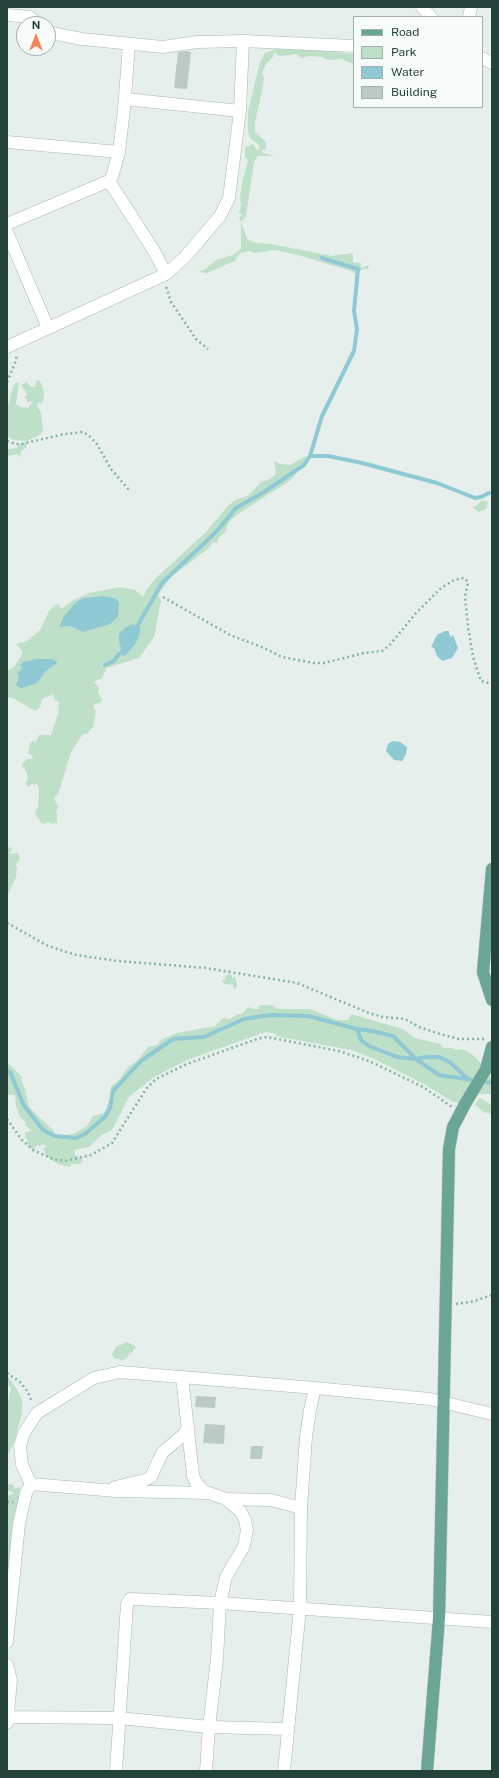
<!DOCTYPE html>
<html>
<head>
<meta charset="utf-8">
<style>
  body { margin:0 }
  #map { position:relative; width:499px; height:1778px; overflow:hidden; background:#e6efeb; font-family:"Public Sans",sans-serif }
  canvas { display:block }
  .frame { position:absolute; inset:0; border:8px solid #24423a; pointer-events:none }
  .legend { position:absolute; left:353px; top:16px; width:130px; height:92px; box-sizing:border-box; background:#f7fbf9; border:1px solid #a3b1ad; margin:0; padding:5px 7px; list-style:none; font-size:12px; color:#24423a }
  .legend li { display:flex; align-items:center; gap:8px; height:20px }
  .legend b { width:20px; border:1px solid #a3b1ad }
  .north { position:absolute; left:16px; top:16px; width:40px; height:40px; box-sizing:border-box; background:#f7fbf9; border:1px solid #a3b1ad; border-radius:50%; rotate:0deg; font-size:11px; font-weight:700; line-height:16px; text-align:center; color:#24423a }
  .north::after { content:''; display:block; margin:auto; width:14px; height:18px; background:#f4845f; clip-path:polygon(50% 0,100% 100%,50% 72%,0 100%) }
</style>
</head>
<body>
<div id="map">
<canvas width="499" height="1778"></canvas>
<div class="frame"></div>
<ul class="legend">
<li><b style="height:5px;background:#6aa596"></b>Road</li>
<li><b style="height:11px;background:#bfe0c8"></b>Park</li>
<li><b style="height:11px;background:#8ec9d4"></b>Water</li>
<li><b style="height:11px;background:#bbcac4"></b>Building</li>
</ul>
<div class="north">N</div>
</div>
<script>
const ctx = document.querySelector('canvas').getContext('2d');
ctx.lineJoin = 'round';
function fill(path, color) { ctx.fillStyle = color; ctx.fill(path, 'evenodd'); }
const poly = rows => new Path2D(rows.map(r => 'M' + r).join(''));
function strokePath(path, color, width, dash) { ctx.strokeStyle = color; ctx.lineWidth = width; ctx.lineCap = dash ? 'butt' : 'round'; ctx.setLineDash(dash || []); ctx.stroke(path); }
const green = poly([
  [276,49,315,50,354,54,354,64,341,59,328,60,322,57,310,56,301,58,296,54,283,56,277,55,274,51,273,57,266,64,262,73,264,78,263,86,255,123,255,132,265,141,266,144,265,151,262,149,263,153,274,156,258,156,254,162,246,216,241,222,245,233,248,240,257,243,271,244,332,256,353,253,353,262,361,263,361,268,369,265,368,269,363,269,358,272,358,276,351,271,298,255,275,250,255,253,249,251,239,254,235,261,207,273,198,272,204,270,216,260,233,255,241,249,241,222,239,218,243,214,239,213,241,205,240,196,243,179,248,160,245,157,245,150,246,147,253,144,257,150,261,149,259,148,259,145,251,139,248,133,248,111,260,62,265,53],
  [37,380,40,381,44,392,43,402,41,404,39,402,37,406,41,413,43,432,36,437,26,441,13,440,7,436,7,404,9,404,10,397,13,387,16,383,19,382,16,404,20,407,28,408,33,401,27,402,27,399,24,398,27,394,21,385,27,382,31,387,35,387],
  [26,442,27,447,21,451,20,457,17,454,7,456,7,449,17,448,19,444],
  [310,456,291,480,238,514,228,523,226,531,218,539,217,543,212,543,210,547,171,577,158,595,161,601,154,637,139,658,106,668,102,679,99,679,94,682,99,688,98,692,102,700,100,703,94,704,94,709,96,711,93,727,87,734,83,734,71,752,59,792,54,798,58,807,56,811,57,814,57,823,52,824,50,822,42,824,35,814,38,807,39,789,37,784,34,785,32,783,30,787,25,784,28,779,26,771,22,766,23,763,27,759,33,759,32,756,28,753,30,743,33,741,36,742,39,735,51,735,58,714,59,702,55,700,53,694,42,699,40,707,35,711,13,698,7,697,7,671,14,667,22,655,22,651,16,644,27,641,40,630,49,611,57,604,60,606,61,609,72,601,89,593,120,587,135,590,143,597,146,590,156,578,206,532,227,507,235,500,248,496,262,481,268,480,274,476,276,471,274,461,280,464,290,465,304,457],
  [481,501,487,501,488,503,486,509,479,512,472,507,476,506],
  [10,846,12,851,9,853,9,854,18,853,20,860,15,865,17,867,16,877,7,896,7,850],
  [234,973,237,984,236,988,234,989,233,985,224,984,222,980,226,979,225,977,228,974,232,975,232,978,234,977],
  [260,1005,272,1005,277,1009,310,1009,337,1020,348,1020,351,1014,403,1029,415,1038,440,1044,443,1048,452,1048,456,1050,462,1049,473,1055,486,1069,492,1080,492,1094,480,1094,472,1091,465,1104,453,1102,424,1084,372,1058,351,1050,280,1037,273,1033,265,1032,187,1060,154,1077,129,1097,112,1130,103,1134,89,1147,74,1150,75,1155,83,1160,80,1164,71,1164,70,1167,58,1164,46,1156,43,1148,47,1147,43,1144,40,1146,37,1145,33,1150,26,1143,28,1140,25,1138,25,1132,32,1131,25,1125,26,1122,20,1117,16,1106,15,1095,8,1095,7,1093,7,1062,22,1077,21,1080,25,1089,29,1107,54,1131,55,1136,68,1135,75,1133,87,1126,93,1116,104,1113,111,1097,110,1091,111,1086,119,1080,128,1067,138,1060,148,1047,157,1045,161,1040,177,1033,210,1027,214,1027,223,1018,230,1019,237,1014,242,1014,248,1007,254,1009,258,1009],
  [480,1098,492,1105,492,1114,483,1112,475,1104],
  [127,1342,135,1346,136,1348,133,1349,133,1352,130,1353,126,1359,122,1360,114,1358,112,1354,116,1347],
  [7,1375,18,1391,22,1400,22,1414,14,1442,7,1456,7,1406,11,1389,7,1381],
  [10,1484,14,1485,14,1489,19,1487,21,1493,11,1534,12,1552,7,1599,7,1496,13,1494,13,1491,12,1492,7,1490,7,1485]
]);
const water = poly([
  [104,596,117,599,119,604,118,617,110,624,83,632,70,626,59,627,64,616,76,602,84,598],
  [133,624,140,627,140,633,136,643,125,656,119,654,121,648,119,642,119,634,125,628],
  [445,631,449,631,449,634,451,637,453,635,458,648,452,658,442,661,437,656,434,648,431,647,437,635],
  [37,659,52,659,56,661,57,663,46,671,37,683,22,688,18,687,16,685,19,677,17,673,22,668,20,665,23,662],
  [393,741,400,742,407,747,406,754,402,761,394,760,386,751,388,744]
]);
const stream = poly([
  [310,456,328,456,362,463,437,483,475,498,481,497,489,493],
  [138,625,162,583,216,532,236,508,264,492,304,465,310,456,322,416,354,351,357,329,354,311,358,269,322,258],
  [105,665,114,661,119,654],
  [357,1029,361,1040,369,1046,397,1057,416,1059,426,1057,439,1057,451,1063,469,1080],
  [7,1070,11,1074,23,1104,43,1130,55,1136,76,1138,85,1134,105,1117,110,1108,113,1091,141,1061,173,1039,204,1037,244,1019,270,1015,308,1016,357,1029,372,1031,393,1036,416,1059,439,1075,492,1083]
]);
const building = poly([
  [187,51,191,52,187,89,174,88,178,52],
  [196,1396,216,1397,215,1408,195,1407],
  [205,1424,225,1425,224,1444,203,1443],
  [251,1446,263,1446,262,1459,250,1459]
]);
const path = poly([
  [166,287,171,302,196,339,208,349],
  [7,382,15,363,17,355],
  [7,441,16,444,21,444,65,434,83,432,88,435,97,444,111,469,129,490],
  [163,597,230,635,264,648,282,657,314,663,324,663,364,653,382,651,389,646,416,613,441,588,454,580,464,578,468,582,465,597,468,626,473,657,481,681,492,684],
  [7,923,48,946,76,955,118,961,206,968,297,983,369,1013,383,1017,405,1019,419,1027,440,1034,459,1039,485,1039],
  [7,1119,22,1140,33,1150,53,1159,65,1161,91,1155,112,1143,146,1089,156,1079,187,1064,257,1039,267,1037,339,1051,369,1061,423,1087,452,1107],
  [456,1304,471,1302,492,1295],
  [7,1373,20,1382,28,1392,32,1402],
  [7,1502,13,1502]
]);
const minor = poly([
  [422,7,431,17],
  [7,15,30,17,38,24],
  [469,17,471,7],
  [48,31,56,34,82,39,163,47,197,42,243,41,354,46],
  [482,58,492,63],
  [125,99,240,111],
  [7,142,119,152],
  [109,181,154,251,166,274],
  [7,224,104,183,109,181,112,177,119,152,124,109,129,44],
  [7,232,48,328],
  [7,347,166,274,185,257,220,216,229,198,240,111,243,41],
  [182,1377,193,1475,196,1483,206,1493],
  [31,1484,116,1491,209,1493,226,1499,271,1500,301,1508],
  [115,1487,145,1480,151,1477,162,1453,184,1434,188,1427],
  [7,1642,19,1524,26,1493,31,1484,22,1465,20,1446,24,1433,37,1413,94,1378,120,1372,315,1388,430,1399,492,1414],
  [7,1665,11,1680,7,1723],
  [8,1717,119,1718,209,1727,288,1729],
  [116,1771,127,1604,130,1599,220,1603,492,1622],
  [206,1771,209,1727,217,1659,220,1603,226,1577,244,1546,247,1530,245,1520,241,1512,226,1499],
  [284,1771,300,1608,301,1508,306,1437,310,1410,315,1388]
]);
const major = poly([
  [492,869,483,972,492,1000],
  [427,1771,439,1618,449,1149,453,1127,465,1104,486,1069,492,1047]
]);
fill(green, '#bfe0c8');
fill(water, '#8ec9d4');
strokePath(stream, '#8ec9d4', 4);
fill(building, '#bbcac4');
strokePath(minor, '#a8b8b2', 13);
strokePath(major, '#c2cac8', 13);
strokePath(path, '#86b3a5', 2.5, [2, 3]);
strokePath(minor, '#fff', 12);
strokePath(major, '#6aa596', 12);
</script>
</body>
</html>
